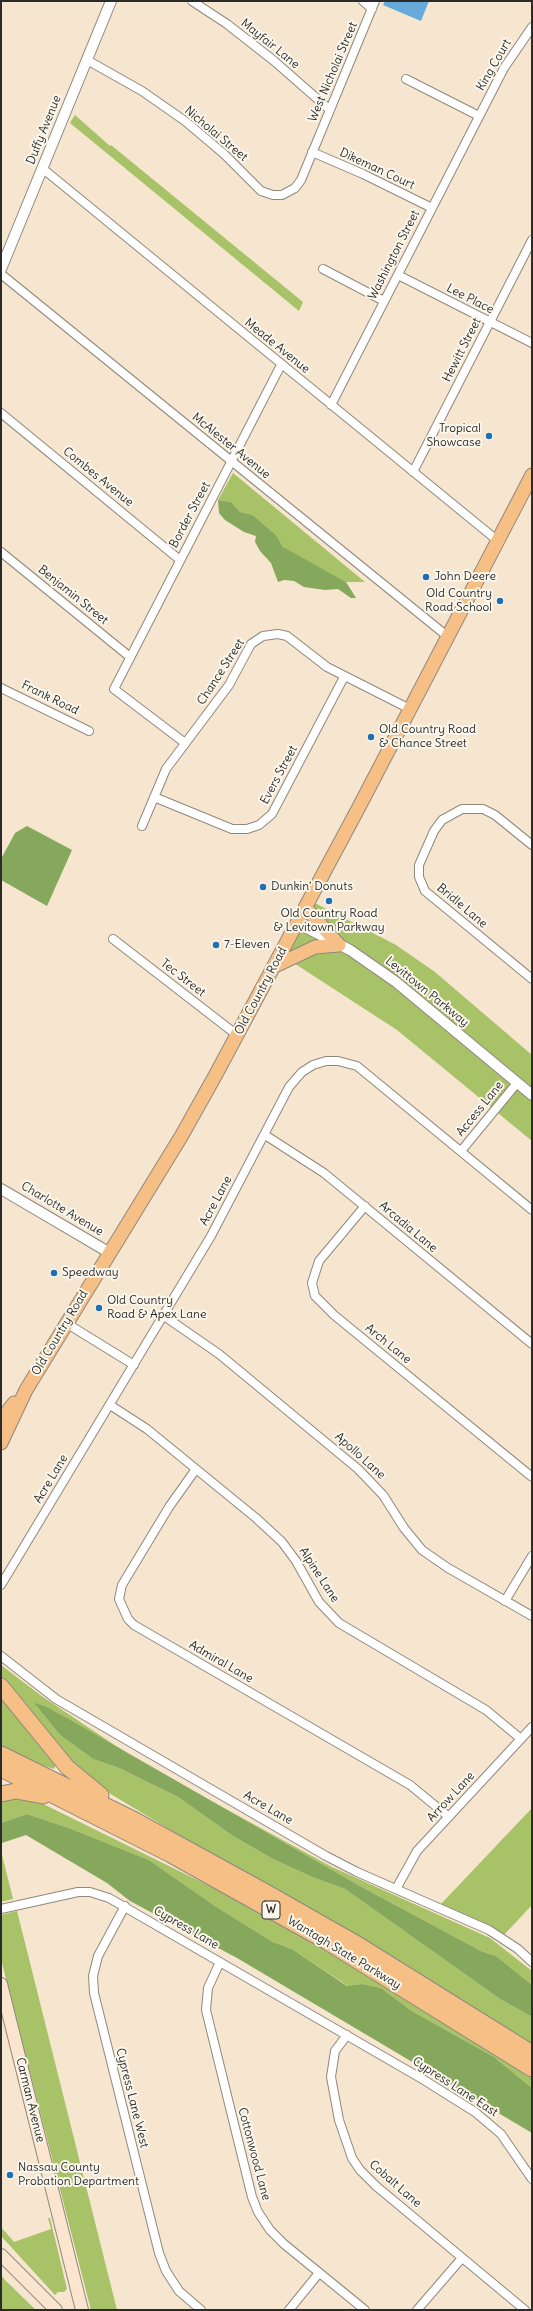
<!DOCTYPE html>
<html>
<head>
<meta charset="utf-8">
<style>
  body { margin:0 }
  #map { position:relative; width:533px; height:2311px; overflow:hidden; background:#f6e5cf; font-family:Delius,sans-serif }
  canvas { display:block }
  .frame { position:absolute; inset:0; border:2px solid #2b2b2b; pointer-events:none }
</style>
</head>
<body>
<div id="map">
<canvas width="533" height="2311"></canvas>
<div class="frame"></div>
</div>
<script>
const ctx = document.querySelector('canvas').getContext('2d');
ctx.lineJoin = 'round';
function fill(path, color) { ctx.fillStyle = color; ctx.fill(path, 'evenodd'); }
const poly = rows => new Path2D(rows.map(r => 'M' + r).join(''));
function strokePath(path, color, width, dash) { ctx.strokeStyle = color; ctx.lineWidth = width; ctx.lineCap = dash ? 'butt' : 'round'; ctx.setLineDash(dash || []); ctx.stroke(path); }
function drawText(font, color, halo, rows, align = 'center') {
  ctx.font = font + ' Delius,sans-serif'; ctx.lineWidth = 4; ctx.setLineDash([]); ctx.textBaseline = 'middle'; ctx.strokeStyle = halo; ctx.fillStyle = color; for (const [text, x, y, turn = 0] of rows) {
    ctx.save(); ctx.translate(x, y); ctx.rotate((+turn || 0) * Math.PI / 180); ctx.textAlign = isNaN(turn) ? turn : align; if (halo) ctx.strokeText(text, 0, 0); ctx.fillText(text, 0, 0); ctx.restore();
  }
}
const green = poly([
  [75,115,110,146,111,145,303,302,299,311,70,123],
  [233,473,365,582,346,582,289,552,283,547,276,535,253,515,240,512,231,502,218,500],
  [311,901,396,945,435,972,532,1055,532,1141,397,1030,283,956],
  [1,1665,43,1697,125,1752,45,1706,35,1704,60,1735,93,1759,119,1768,178,1797,233,1836,273,1859,312,1877,345,1889,500,1999,532,2017,532,2047,89,1781,1,1680],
  [1,1693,56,1765,54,1769,35,1763,1,1747],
  [31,1798,232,1897,365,1972,532,2078,532,2088,494,2057,412,2011,381,1988,363,1984,348,1986,292,1949,273,1942,215,1906,149,1860,69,1828,27,1814,1,1823,1,1799],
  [213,1802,332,1867,490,1938,532,1971,532,1985,496,1956,481,1951,360,1886],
  [532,1808,532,1905,503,1936,440,1905],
  [1,1851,13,1899,1,1902],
  [17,1911,117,2310,91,2310,1,1959,1,1915],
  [48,2218,50,2218,67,2289,64,2292,58,2292,55,2295,1,2236,1,2227,14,2242,51,2229],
  [1,2275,5,2280,36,2310,1,2310]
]);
const forest = poly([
  [218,500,231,502,240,512,253,515,276,535,283,547,346,582,356,598,351,598,338,589,325,590,304,587,294,581,284,580,278,582,271,563,260,551,255,542,256,536,244,532,225,520,219,513],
  [27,826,72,850,47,906,1,880,1,859,15,833],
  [34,1703,45,1706,65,1717,360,1886,481,1951,496,1956,532,1985,532,2017,500,1999,345,1889,312,1877,273,1859,233,1836,178,1797,119,1768,93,1759,60,1735],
  [27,1814,69,1828,149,1860,215,1906,273,1942,292,1949,347,1986,363,1984,381,1988,412,2011,494,2057,532,2088,532,2133,237,1958,130,1901,107,1883,26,1835,2,1843,1,1823]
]);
const water = poly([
  [385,1,429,1,421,21,383,5]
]);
const minor = poly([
  [192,1,227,24,273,60,330,110],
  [363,1,372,9],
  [87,60,142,91,185,121,224,154,261,191,273,195,282,195,295,188,301,180,375,1],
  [406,79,479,116],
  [312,152,363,174,432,208],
  [42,168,498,541],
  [323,269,384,301],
  [1,274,447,636],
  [398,275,532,343],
  [331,405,504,68,532,27],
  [1,413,180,560],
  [413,472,532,240],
  [1,552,130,657],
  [1,688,89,731],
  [185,743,114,689,281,365],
  [154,797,232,829,247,829,259,825,272,814,344,677],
  [142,826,166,769,229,685,251,644,263,636,278,634,287,636,327,667,410,709],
  [532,845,495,815,483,809,462,809,442,820,434,831,419,865,419,877,425,891,532,979],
  [113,939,237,1035],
  [265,1135,324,1173,532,1344],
  [461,1151,517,1083],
  [365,1206,319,1261,312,1283,315,1296,334,1315,532,1477],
  [164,1316,219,1354,358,1469,383,1495,404,1528,422,1550,448,1568,532,1616],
  [66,1323,134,1365],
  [110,1405,147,1429,256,1518,282,1542,296,1561,319,1602,339,1623,486,1710,521,1739],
  [196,1469,169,1507,122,1585,119,1599,128,1619,134,1625,410,1785,449,1817],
  [1,1585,211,1236,289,1087,302,1072,313,1065,326,1061,338,1061,357,1066,532,1210],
  [505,1601,532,1556],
  [1,1656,56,1699,326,1856,357,1872,489,1930,518,1949,532,1962],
  [396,1889,417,1851,532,1727],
  [125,1906,98,1956,93,1976,94,1993,159,2253,166,2271,179,2291,201,2310],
  [1,1909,78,1892,90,1892,109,1898,424,2080,475,2112,501,2134,532,2179],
  [220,1962,208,1988,206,2010,252,2197,258,2212,270,2230,284,2244,365,2310],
  [347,2035,335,2051,331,2077,339,2120,352,2158,360,2170,376,2186,525,2310],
  [289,2310,319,2273],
  [417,2310,462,2258]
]);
const tertiary = poly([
  [1,269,111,1],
  [297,923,350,950,396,982,532,1095],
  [1,1189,110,1253]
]);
const secondary = poly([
  [1,1984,82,2310],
  [1,2255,56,2310]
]);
const primary = poly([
  [306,908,339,945],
  [275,966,315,947,339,945],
  [1,1420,14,1403],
  [1,1443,26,1390,182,1135,215,1076,359,807,532,475]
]);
const motorway = poly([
  [1,1686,67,1767,101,1795],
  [1,1754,135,1820,266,1892,359,1945,532,2053],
  [1,1769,171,1855,327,1942,532,2069],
  [1,1794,16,1791,43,1796]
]);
const markers = [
  [489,436,4,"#1f6fb2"],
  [426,577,4,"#1f6fb2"],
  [500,601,4,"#1f6fb2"],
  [371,737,4,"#1f6fb2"],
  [263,887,4,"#1f6fb2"],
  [329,901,4,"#1f6fb2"],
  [216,945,4,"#1f6fb2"],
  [54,1273,4,"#1f6fb2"],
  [99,1308,4,"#1f6fb2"],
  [10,2175,4,"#1f6fb2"]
];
const shields = [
  [271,1910,18]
];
const shieldNames = [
  ["W",271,1910]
];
const streetNames = [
  ["Mayfair Lane",270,44,39],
  ["King Court",494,65,-60],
  ["West Nicholai Street",333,72,-67],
  ["Duffy Avenue",44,130,-68],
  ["Nicholai Street",216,134,40],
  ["Dikeman Court",377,169,25],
  ["Washington Street",394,255,-63],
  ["Lee Place",470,299,27],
  ["Meade Avenue",277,346,39],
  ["Hewitt Street",462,350,-63],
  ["McAlester Avenue",231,446,39],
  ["Combes Avenue",98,477,39],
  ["Border Street",190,515,-62],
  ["Benjamin Street",73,595,39],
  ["Chance Street",221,672,-57],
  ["Frank Road",50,698,26],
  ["Evers Street",279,775,-62],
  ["Bridle Lane",462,906,40],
  ["Tec Street",183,978,38],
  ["Old Country Road",261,991,-62],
  ["Levittown Parkway",427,992,39],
  ["Access Lane",480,1109,-51],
  ["Acre Lane",216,1201,-62],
  ["Charlotte Avenue",62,1209,31],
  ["Arcadia Lane",408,1227,40],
  ["Old Country Road",60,1333,-59],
  ["Arch Lane",388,1344,39],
  ["Apollo Lane",360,1456,42],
  ["Acre Lane",51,1479,-59],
  ["Alpine Lane",319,1575,57],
  ["Admiral Lane",221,1662,30],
  ["Arrow Lane",451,1797,-47],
  ["Acre Lane",268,1808,30],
  ["Cypress Lane",186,1928,30],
  ["Wantagh State Parkway",344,1953,31],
  ["Cypress Lane East",455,2087,33],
  ["Cypress Lane West",132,2098,76],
  ["Carman Avenue",30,2100,76],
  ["Cottonwood Lane",254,2154,75],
  ["Cobalt Lane",395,2184,41]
];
const poiNames = [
  ["Tropical",481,429,"right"],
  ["Showcase",481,443,"right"],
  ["John Deere",434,577],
  ["Old Country",492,594,"right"],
  ["Road School",492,608,"right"],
  ["Old Country Road",379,730],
  ["& Chance Street",379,744],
  ["Dunkin' Donuts",271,887],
  ["Old Country Road",329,914,"center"],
  ["& Levitown Parkway",329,928,"center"],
  ["7-Eleven",224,945],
  ["Speedway",62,1273],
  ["Old Country",107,1301],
  ["Road & Apex Lane",107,1315],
  ["Nassau County",18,2168],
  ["Probation Department",18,2182]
];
fill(green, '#a8c268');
fill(forest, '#86a85c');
fill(water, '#65aada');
strokePath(minor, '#90887d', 10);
strokePath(tertiary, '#90887d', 12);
strokePath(secondary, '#90887d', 14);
strokePath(primary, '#90887d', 15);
strokePath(motorway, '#90887d', 17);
strokePath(minor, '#fff', 8);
strokePath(tertiary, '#fff', 10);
strokePath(secondary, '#fbe5cf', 12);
strokePath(primary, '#f5bf86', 13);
strokePath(motorway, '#f5bf86', 15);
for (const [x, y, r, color] of markers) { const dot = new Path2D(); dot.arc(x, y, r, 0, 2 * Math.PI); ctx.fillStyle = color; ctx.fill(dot); strokePath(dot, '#fbf7ec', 1.5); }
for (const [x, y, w] of shields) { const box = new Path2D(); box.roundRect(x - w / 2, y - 9, w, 18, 3); ctx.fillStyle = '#fbf7ec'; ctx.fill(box); strokePath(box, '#2b2b2b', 1); }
drawText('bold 11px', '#2b2b2b', null, shieldNames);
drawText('12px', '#2b2b2b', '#fbf7ec', streetNames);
drawText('12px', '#2b2b2b', '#fbf7ec', poiNames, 'left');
</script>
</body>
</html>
